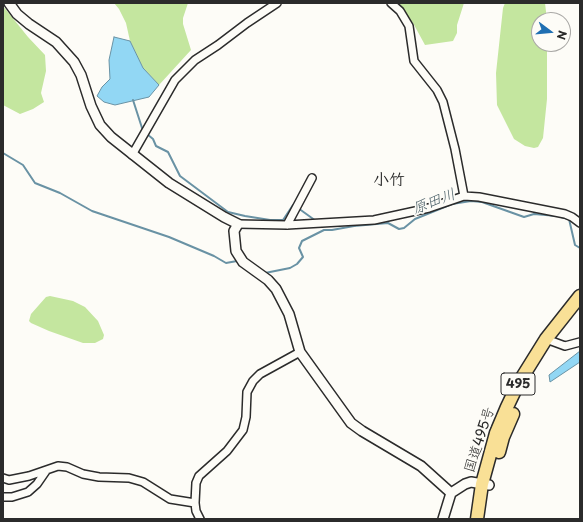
<!DOCTYPE html>
<html>
<head>
<meta charset="utf-8">
<style>
  body { margin:0 }
  #map { position:relative; width:583px; height:522px; overflow:hidden; background:#fdfcf7; font-family:"Playpen Sans",sans-serif }
  canvas { display:block }
  .frame { position:absolute; inset:0; border:4px solid #2b2b2b; pointer-events:none }
  .north { position:absolute; left:531px; top:12px; width:40px; height:40px; box-sizing:border-box; background:#fdfcf7; border:1px solid #a9a8a5; border-radius:50%; rotate:106deg; font-size:11px; font-weight:700; line-height:16px; text-align:center; color:#2b2b2b }
  .north::after { content:''; display:block; margin:auto; width:14px; height:18px; background:#1f6fb2; clip-path:polygon(50% 0,100% 100%,50% 72%,0 100%) }
</style>
</head>
<body>
<div id="map">
<canvas width="583" height="522"></canvas>
<div class="frame"></div>
<div class="north">N</div>
</div>
<script>
const ctx = document.querySelector('canvas').getContext('2d');
ctx.lineJoin = 'round';
function fill(path, color) { ctx.fillStyle = color; ctx.fill(path, 'evenodd'); }
const poly = rows => new Path2D(rows.map(r => 'M' + r).join(''));
function strokePath(path, color, width, dash) { ctx.strokeStyle = color; ctx.lineWidth = width; ctx.lineCap = dash ? 'butt' : 'round'; ctx.setLineDash(dash || []); ctx.stroke(path); }
function drawText(font, color, halo, rows, align = 'center') {
  ctx.font = font + ' "Playpen Sans","Klee One",sans-serif'; ctx.lineWidth = 3.5; ctx.setLineDash([]); ctx.textBaseline = 'middle'; ctx.strokeStyle = halo; ctx.fillStyle = color; for (const [text, x, y, turn = 0] of rows) {
    ctx.save(); ctx.translate(x, y); ctx.rotate((+turn || 0) * Math.PI / 180); ctx.textAlign = isNaN(turn) ? turn : align; if (halo) ctx.strokeText(text, 0, 0); ctx.fillText(text, 0, 0); ctx.restore();
  }
}
const green = poly([
  [114,3,188,3,183,18,183,24,191,50,159,85,143,68,130,41,126,23,119,9],
  [397,3,464,3,457,25,457,33,453,41,425,45,413,23],
  [505,3,545,3,547,20,539,20,539,44,547,44,547,99,543,138,538,147,534,148,525,146,514,139,497,105,496,73,503,8],
  [3,6,28,37,45,55,46,71,41,93,44,102,33,109,20,114,3,105],
  [50,296,73,301,85,307,98,321,104,335,103,339,95,343,83,343,49,331,31,323,29,321,31,314,46,297]
]);
const water = poly([
  [114,37,130,41,143,68,159,85,149,97,115,105,104,102,97,96,102,87,110,79,109,60,114,37],
  [580,351,580,362,550,382,549,375,580,351]
]);
const stream = poly([
  [133,100,143,131],
  [147,134,153,139,156,146,168,152,180,176,228,212,245,216,270,220,283,220,293,205,295,206],
  [3,153,23,165,35,183,60,193,92,211,169,237,214,256,226,263,237,261,239,263],
  [298,208,316,221],
  [561,217,569,219,575,245,580,248],
  [265,273,290,268,297,264,303,257,299,248,302,241,324,230,332,230,354,226,388,223,399,229,404,228,415,219,452,204,471,201,482,202,524,217,534,214,557,216]
]);
const street = poly([
  [391,3,400,11,409,26,414,61,437,90,443,102,455,149,464,196],
  [132,155,175,80,195,60,218,45,247,23,277,3],
  [238,224,287,225,374,220,429,208,464,196,479,197,565,214,572,217,580,223],
  [287,225,312,178],
  [546,339,565,346,580,342],
  [3,478,9,480,29,476,58,466,67,467,83,474,99,477,129,478,143,482,170,499,195,503],
  [3,497,12,497,28,492,37,484,46,471],
  [200,519,196,511,195,503,196,483,199,476,227,451,243,430,246,417,247,392,253,381,260,374,300,352]
]);
const secondary = poly([
  [9,3,17,14,29,24,56,42,74,62,81,75,91,106,100,125,111,137,169,183,224,217,238,224,234,231,236,251,243,262,268,280,276,289,289,314,300,352,351,423,362,431,421,466,451,493],
  [443,519,451,493,465,484,471,482,489,485]
]);
const highway = poly([
  [499,452,503,437,513,414],
  [477,519,482,484,496,433,507,407,518,384,546,339,580,296]
]);
const shields = [
  [518,384,34]
];
const shieldNames = [
  ["495",518,384]
];
const streetNames = [
  ["国道495号",480,440,-72]
];
const waterNames = [
  ["原田川",434,202,-21]
];
const quarterNames = [
  ["小竹",389,181]
];
fill(green, '#c4e69f');
fill(water, '#92d7f4');
strokePath(water, '#6992a4', 1);
strokePath(stream, '#6992a4', 2);
strokePath(street, '#2b2b2b', 10);
strokePath(secondary, '#2b2b2b', 12);
strokePath(highway, '#2b2b2b', 15);
strokePath(street, '#fdfcf7', 7);
strokePath(secondary, '#fdfcf7', 9);
strokePath(highway, '#f9e096', 12);
for (const [x, y, w] of shields) { const box = new Path2D(); box.roundRect(x - w / 2, y - 11, w, 22, 3); ctx.fillStyle = '#fdfcf7'; ctx.fill(box); strokePath(box, '#2b2b2b', 1); }
drawText('bold 13px', '#2b2b2b', null, shieldNames);
drawText('14px', '#2b2b2b', '#fdfcf7', streetNames);
drawText('italic 15px', '#4a5f67', '#fdfcf7', waterNames);
drawText('bold 16px', '#2b2b2b', '#fdfcf7', quarterNames);
</script>
</body>
</html>
